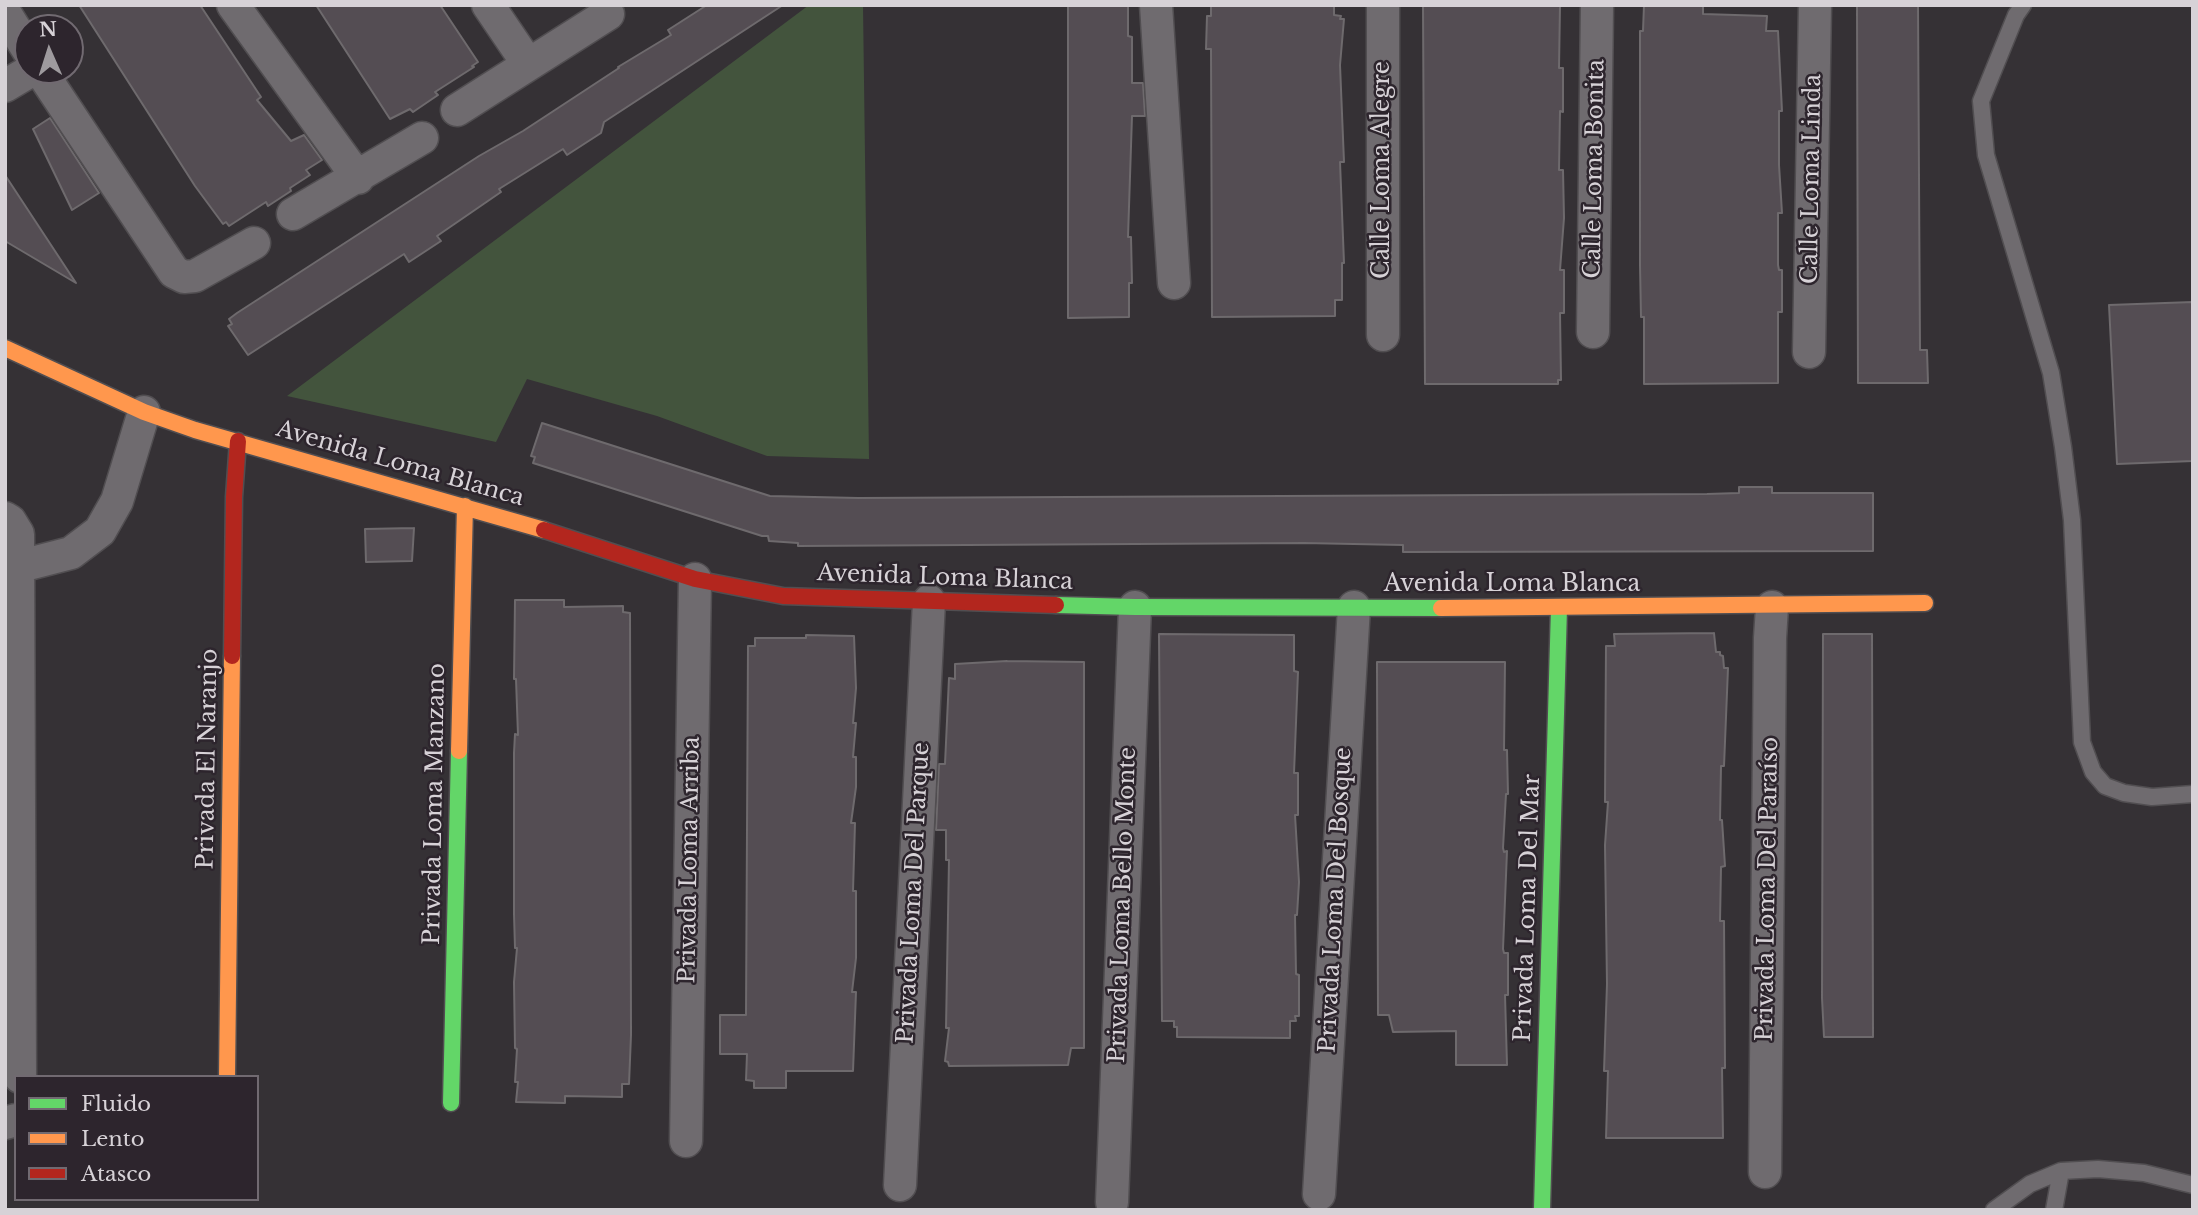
<!DOCTYPE html>
<html>
<head>
<meta charset="utf-8">
<style>
  body { margin:0 }
  #map { position:relative; width:2198px; height:1215px; overflow:hidden; background:#353135; font-family:"Libre Baskerville",serif }
  canvas { display:block }
  .frame { position:absolute; inset:0; border:7px solid #d7d2d7; pointer-events:none }
  .legend { position:absolute; left:14px; top:1075px; width:245px; height:126px; box-sizing:border-box; background:#2d252d; border:2px solid #716a71; margin:0; padding:9px 12px; list-style:none; font-size:21px; color:#d7d2d7 }
  .legend li { display:flex; align-items:center; gap:14px; height:35px }
  .legend b { width:35px; border:2px solid #716a71 }
  .north { position:absolute; left:14px; top:14px; width:70px; height:70px; box-sizing:border-box; background:#2d252d; border:2px solid #716a71; border-radius:50%; rotate:357deg; font-size:19px; font-weight:700; line-height:28px; text-align:center; color:#d7d2d7 }
  .north::after { content:''; display:block; margin:auto; width:24px; height:32px; background:#9e9a9e; clip-path:polygon(50% 0,100% 100%,50% 72%,0 100%) }
</style>
</head>
<body>
<div id="map">
<canvas width="2198" height="1215"></canvas>
<div class="frame"></div>
<ul class="legend">
<li><b style="height:9px;background:#63d668"></b>Fluido</li>
<li><b style="height:9px;background:#ff974d"></b>Lento</li>
<li><b style="height:9px;background:#b3261e"></b>Atasco</li>
</ul>
<div class="north">N</div>
</div>
<script>
const ctx = document.querySelector('canvas').getContext('2d');
ctx.lineJoin = 'round';
function fill(path, color) { ctx.fillStyle = color; ctx.fill(path, 'evenodd'); }
const poly = rows => new Path2D(rows.map(r => 'M' + r).join(''));
function strokePath(path, color, width, dash) { ctx.strokeStyle = color; ctx.lineWidth = width; ctx.lineCap = dash ? 'butt' : 'round'; ctx.setLineDash(dash || []); ctx.stroke(path); }
function drawText(font, color, halo, rows, align = 'center') {
  ctx.font = font + ' "Libre Baskerville",serif'; ctx.lineWidth = 5; ctx.setLineDash([]); ctx.textBaseline = 'middle'; ctx.strokeStyle = halo; ctx.fillStyle = color; for (const [text, x, y, turn = 0] of rows) {
    ctx.save(); ctx.translate(x, y); ctx.rotate((+turn || 0) * Math.PI / 180); ctx.textAlign = isNaN(turn) ? turn : align; if (halo) ctx.strokeText(text, 0, 0); ctx.fillText(text, 0, 0); ctx.restore();
  }
}
const green = poly([
  [809,5,863,5,869,459,767,456,657,416,527,379,496,442,287,396]
]);
const building = poly([
  [79,5,200,5,261,97,257,100,291,141,304,135,322,160,306,170,310,175,290,188,291,191,268,206,266,202,229,226,226,222,223,224,195,186,79,5],
  [316,5,440,5,478,62,472,66,474,67,435,92,438,95,413,112,410,109,390,119,316,5],
  [707,5,783,5,604,122,601,133,567,155,563,149,499,189,501,192,437,236,441,241,409,262,404,254,248,355,228,326,232,324,229,319,237,313,479,156,523,131,619,68,618,67,671,35,668,30,707,5],
  [1068,5,1128,5,1128,36,1132,37,1132,83,1143,83,1145,116,1132,116,1128,237,1131,237,1132,283,1129,283,1129,317,1068,318,1068,5],
  [1211,5,1334,5,1334,15,1341,16,1340,19,1344,19,1340,65,1344,162,1340,162,1344,263,1342,263,1342,300,1335,300,1335,316,1212,317,1211,49,1206,49,1207,16,1211,16,1211,5],
  [1423,5,1560,5,1559,68,1563,68,1563,112,1560,111,1559,170,1563,170,1564,218,1560,270,1564,270,1564,313,1560,313,1561,380,1558,380,1558,384,1425,384,1423,5],
  [1644,5,1703,5,1703,14,1767,16,1766,31,1778,31,1782,111,1779,111,1779,165,1782,213,1778,213,1778,265,1779,270,1782,270,1782,312,1778,312,1778,383,1644,384,1644,317,1641,317,1640,265,1640,31,1643,31,1644,5],
  [1857,5,1918,5,1920,350,1927,350,1928,383,1858,383,1857,5],
  [50,118,99,193,72,210,33,129,50,118],
  [5,175,76,283,5,241,5,175],
  [2193,302,2193,461,2117,464,2109,305,2193,302],
  [542,423,770,496,858,498,1707,494,1739,493,1739,487,1772,487,1772,493,1873,493,1873,551,1403,552,1403,545,1304,543,798,546,798,543,769,541,768,536,762,536,533,463,535,457,531,456,542,423],
  [414,528,412,561,366,562,365,529,414,528],
  [515,600,564,600,564,607,623,606,623,612,630,613,631,1035,629,1084,622,1084,622,1097,565,1096,565,1103,516,1102,518,1082,515,1082,517,1049,515,1048,514,982,517,948,515,948,514,914,514,753,515,734,518,735,516,679,514,679,515,600],
  [1714,633,1716,652,1720,652,1720,655,1723,656,1724,668,1728,668,1724,766,1721,766,1720,820,1722,820,1725,866,1721,867,1720,921,1724,921,1725,1068,1722,1068,1723,1138,1606,1138,1608,1071,1604,1071,1607,984,1605,845,1608,802,1605,802,1606,646,1615,646,1614,634,1714,633],
  [1159,634,1294,635,1294,671,1298,672,1294,773,1298,773,1298,815,1295,815,1299,882,1297,915,1295,915,1296,974,1299,975,1299,1016,1295,1016,1296,1021,1290,1021,1290,1038,1177,1037,1177,1027,1174,1027,1174,1021,1162,1021,1159,634],
  [1823,634,1872,634,1873,1037,1824,1037,1822,998,1823,634],
  [806,635,854,636,856,688,853,723,856,723,853,757,856,757,856,787,851,823,855,823,853,891,856,891,856,958,852,992,856,992,853,1071,786,1071,786,1088,754,1088,754,1081,746,1080,747,1054,720,1054,720,1015,746,1015,748,646,755,646,755,638,806,638,806,635],
  [1007,661,1084,662,1084,1048,1071,1048,1068,1065,949,1066,948,1062,945,1061,949,1028,946,1028,949,860,946,860,946,830,936,830,939,764,945,764,949,678,955,679,955,664,1007,661],
  [1377,662,1505,662,1504,750,1507,750,1508,794,1506,794,1503,848,1504,852,1507,851,1503,949,1504,953,1508,953,1508,995,1505,995,1507,1065,1456,1065,1456,1031,1393,1032,1389,1015,1378,1015,1377,662]
]);
const lane = poly([
  [2023,5,2016,15,1981,101,1986,155,2051,373,2063,447,2072,520,2082,742,2093,772,2105,786,2124,793,2152,797,2193,794],
  [1994,1210,2030,1184,2061,1171,2098,1169,2144,1173,2193,1185],
  [2054,1210,2061,1171]
]);
const street = poly([
  [233,5,358,178],
  [488,5,528,64],
  [1156,5,1174,283],
  [5,13,28,50],
  [40,70,174,272,184,277,195,276,254,243],
  [5,86,32,70],
  [457,110,608,14],
  [293,214,422,138],
  [1593,332,1597,5],
  [1383,335,1383,5],
  [1809,352,1815,5],
  [5,518,10,521,18,534,20,1077],
  [5,570,71,553,100,531,117,501,144,412],
  [5,1123,16,1120],
  [686,1141,695,579],
  [1765,1172,1770,638,1772,607],
  [900,1185,929,601],
  [1319,1194,1354,607],
  [1112,1202,1135,607]
]);
const fast = poly([
  [1056,605,1135,607,1441,608],
  [451,1103,459,751],
  [1542,1208,1559,608]
]);
const slow = poly([
  [5,348,144,412,195,430,544,530],
  [1441,608,1925,603],
  [459,751,465,506],
  [227,1077,232,656]
]);
const jam = poly([
  [544,530,695,579,783,596,1056,605],
  [232,656,234,497,238,441]
]);
const streetNames = [
  ["Calle Loma Bonita",1595,169,-89],
  ["Calle Loma Alegre",1383,170,-90],
  ["Calle Loma Linda",1812,179,-89],
  ["Avenida Loma Blanca",400,464,16],
  ["Avenida Loma Blanca",945,578,2],
  ["Avenida Loma Blanca",1512,585],
  ["Privada El Naranjo",208,759,-89],
  ["Privada Loma Manzano",435,804,-89],
  ["Privada Loma Arriba",690,860,-89],
  ["Privada Loma Del Paraíso",1768,889,-89],
  ["Privada Loma Del Parque",914,893,-87],
  ["Privada Loma Del Bosque",1336,900,-87],
  ["Privada Loma Bello Monte",1123,905,-88],
  ["Privada Loma Del Mar",1528,908,-88]
];
fill(green, '#43543d');
fill(building, '#544d53');
strokePath(building, '#6e6a6d', 2);
strokePath(lane, '#514e51', 19);
strokePath(street, '#514e51', 35);
strokePath(fast, '#514e51', 19);
strokePath(slow, '#514e51', 19);
strokePath(jam, '#514e51', 19);
strokePath(lane, '#6f6b6f', 16);
strokePath(street, '#6f6b6f', 32);
strokePath(fast, '#63d668', 16);
strokePath(slow, '#ff974d', 16);
strokePath(jam, '#b3261e', 16);
drawText('23px', '#d7d2d7', '#2d252d', streetNames);
</script>
</body>
</html>
